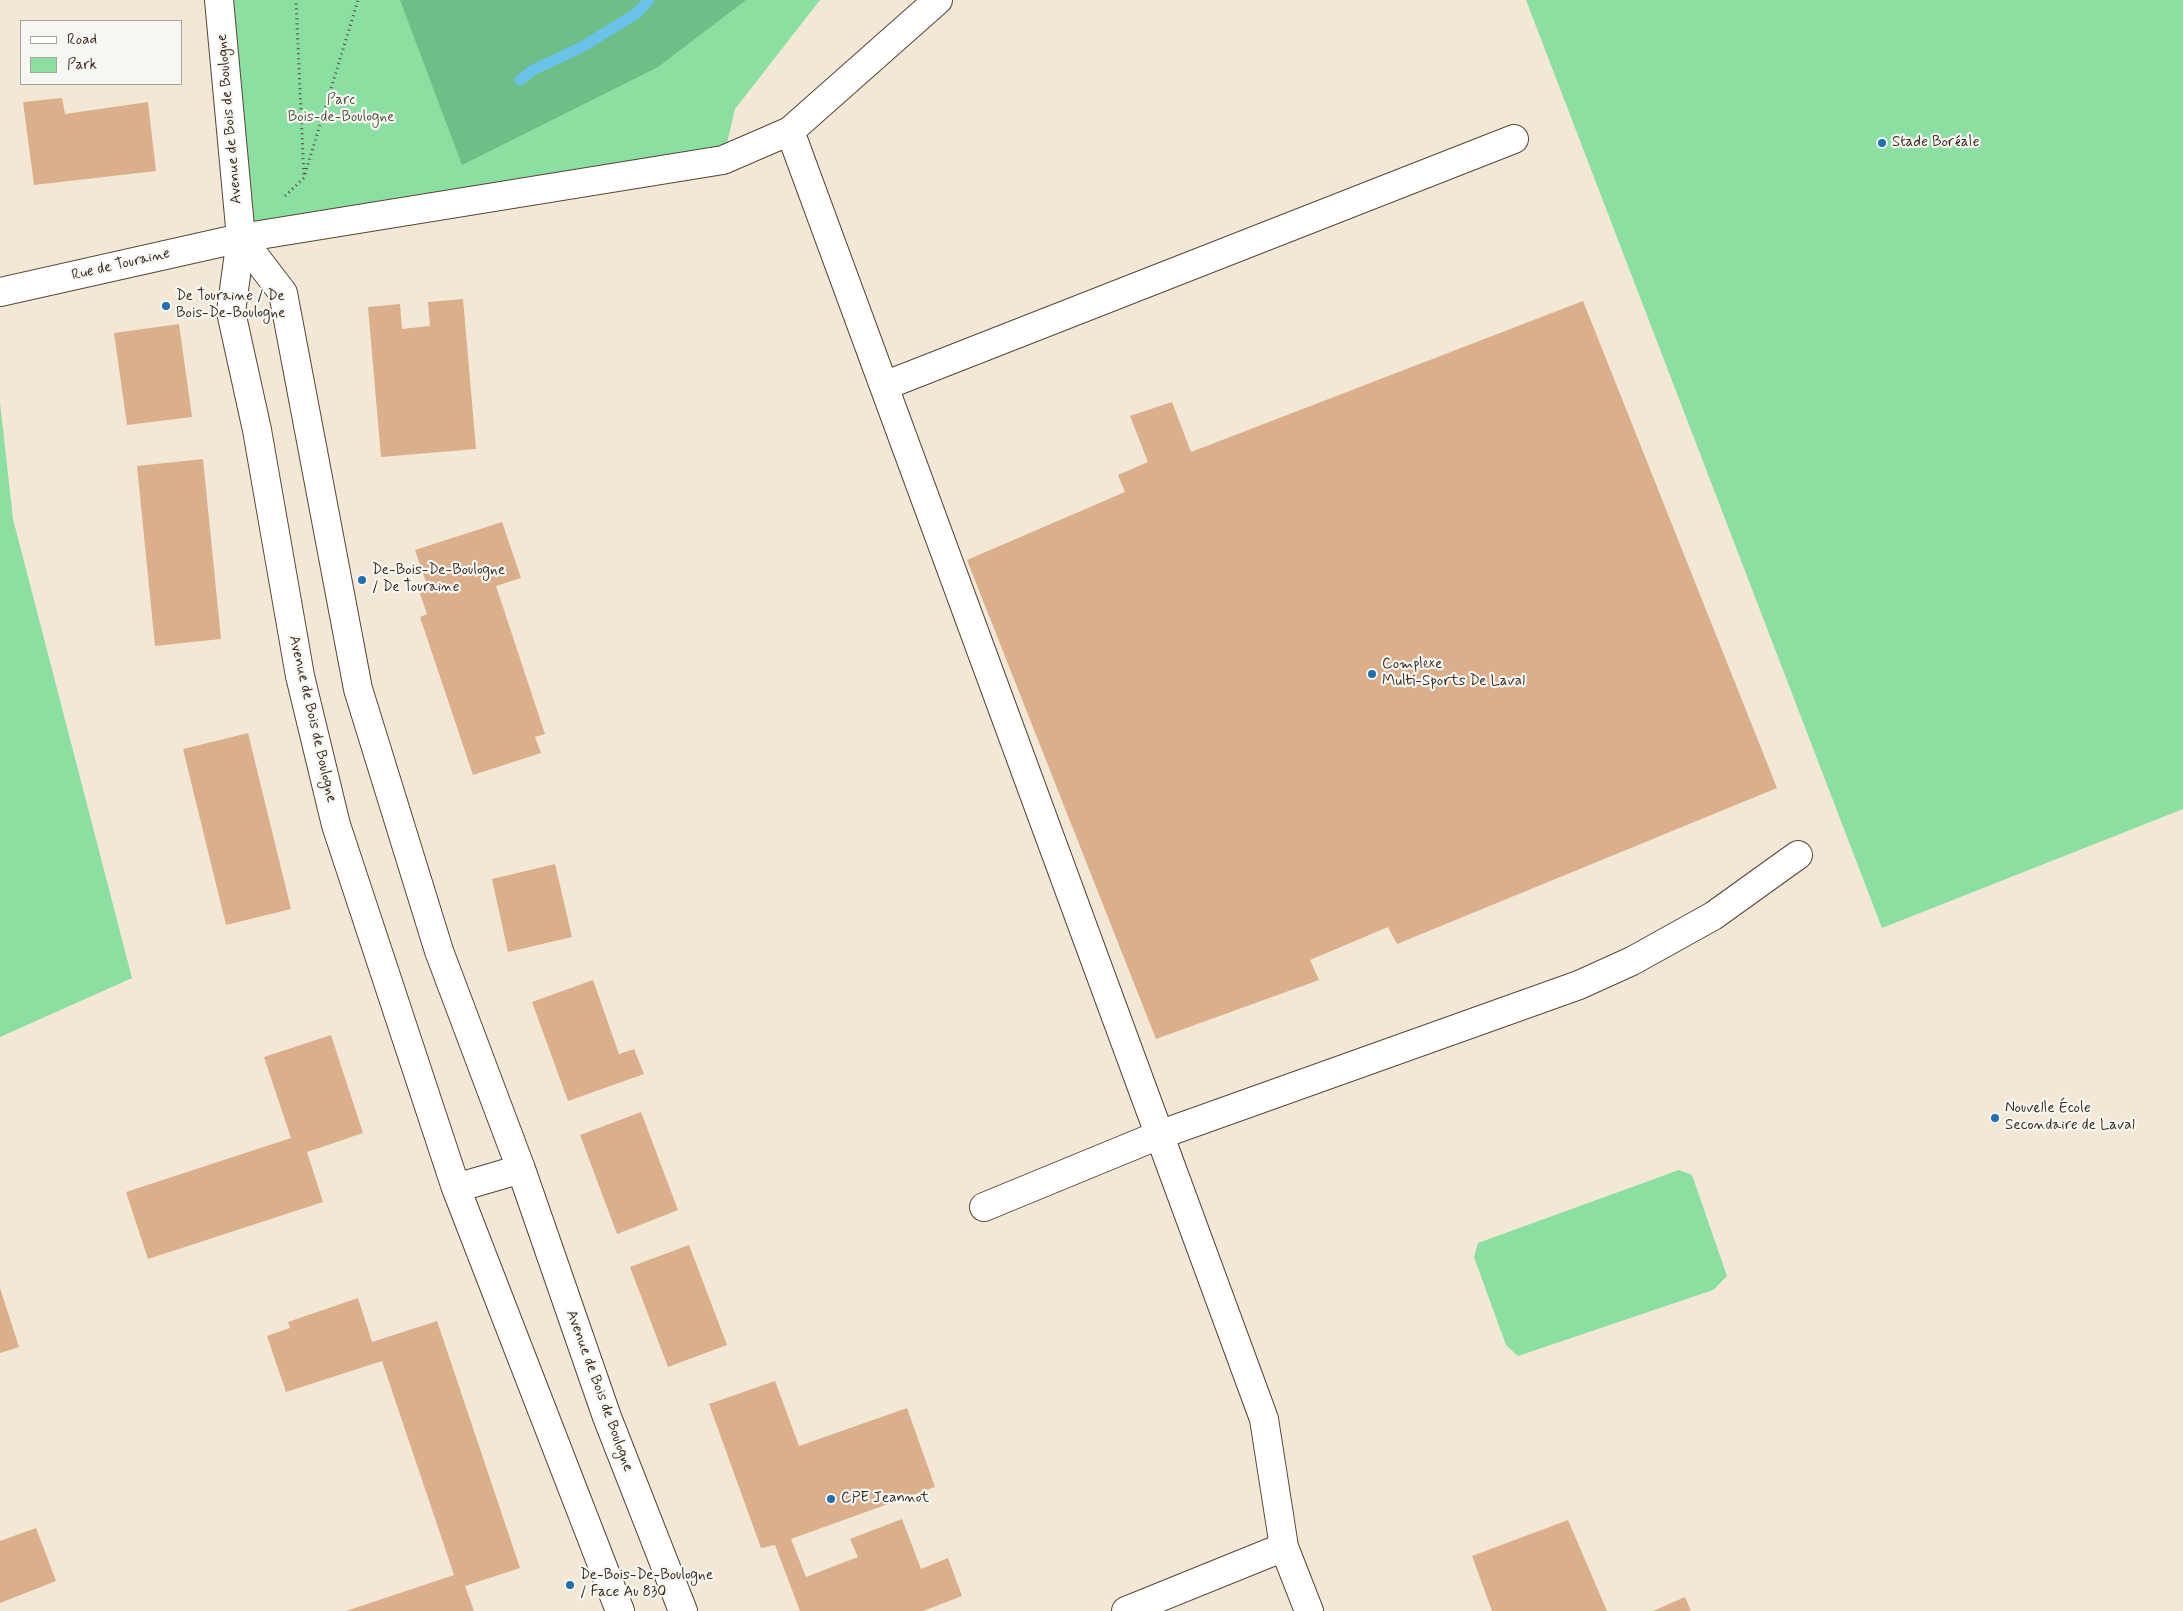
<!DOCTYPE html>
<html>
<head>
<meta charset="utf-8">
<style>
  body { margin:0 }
  #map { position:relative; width:2183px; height:1611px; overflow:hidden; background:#f2e8d5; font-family:Mynerve,sans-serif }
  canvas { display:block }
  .legend { position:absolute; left:20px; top:20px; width:162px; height:65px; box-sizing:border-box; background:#f6f6f2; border:1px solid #aba49d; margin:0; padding:6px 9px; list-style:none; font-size:15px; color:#3b2a1e }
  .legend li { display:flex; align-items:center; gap:10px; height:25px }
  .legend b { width:25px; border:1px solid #aba49d }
</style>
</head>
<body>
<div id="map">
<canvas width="2183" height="1611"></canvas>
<ul class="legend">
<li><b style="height:6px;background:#fff"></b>Road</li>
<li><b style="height:14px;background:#8adfa1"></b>Park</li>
</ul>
</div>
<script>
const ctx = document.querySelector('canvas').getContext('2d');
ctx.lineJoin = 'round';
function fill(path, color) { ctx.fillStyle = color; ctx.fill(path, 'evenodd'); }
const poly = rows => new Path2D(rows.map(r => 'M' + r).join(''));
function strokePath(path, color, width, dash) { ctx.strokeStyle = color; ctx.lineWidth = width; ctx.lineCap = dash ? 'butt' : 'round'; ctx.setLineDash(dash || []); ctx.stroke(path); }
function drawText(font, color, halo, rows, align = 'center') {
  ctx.font = font + ' Mynerve,sans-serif'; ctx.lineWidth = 4.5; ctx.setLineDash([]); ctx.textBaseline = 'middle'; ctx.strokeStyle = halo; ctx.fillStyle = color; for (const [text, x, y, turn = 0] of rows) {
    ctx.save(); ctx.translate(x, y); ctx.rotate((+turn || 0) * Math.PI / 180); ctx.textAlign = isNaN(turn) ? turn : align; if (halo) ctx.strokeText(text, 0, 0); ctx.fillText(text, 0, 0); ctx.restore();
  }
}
const green = poly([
  [219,0,820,0,735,109,723,160,241,238],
  [1526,0,2183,0,2183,809,1882,928],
  [0,403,13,519,132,978,0,1037],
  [1679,1170,1692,1175,1727,1276,1713,1290,1518,1356,1506,1345,1474,1257,1478,1243]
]);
const forest = poly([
  [400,0,746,0,658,67,462,165]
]);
const stream = poly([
  [520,80,533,70,582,47,637,13,649,0]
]);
const building = poly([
  [62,98,65,114,148,102,156,171,34,185,23,102],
  [463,299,476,449,381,457,368,307,400,304,402,329,430,326,428,302],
  [1583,301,1777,788,1397,944,1388,927,1310,960,1319,980,1156,1039,967,560,1125,492,1118,475,1148,462,1130,416,1172,402,1191,452],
  [179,324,192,417,127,425,114,333],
  [203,459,221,639,155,646,137,466],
  [502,522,521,578,496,586,545,734,535,737,541,753,473,775,420,617,427,614,419,591,428,588,415,550],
  [248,733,291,909,226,925,183,749],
  [555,864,572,937,508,952,492,879],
  [593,980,619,1054,634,1049,644,1074,568,1101,532,1002],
  [331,1035,363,1133,307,1152,323,1202,148,1259,126,1192,291,1138,264,1057],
  [641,1112,678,1210,617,1234,580,1135],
  [689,1245,727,1345,668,1367,630,1267],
  [0,1288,19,1347,0,1353],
  [358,1298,372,1342,437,1321,520,1568,465,1586,474,1611,346,1611,454,1575,382,1361,286,1392,267,1336,290,1328,288,1322],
  [775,1381,799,1446,907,1408,935,1487,791,1539,806,1577,858,1557,850,1539,902,1519,921,1569,948,1558,962,1596,923,1611,800,1611,775,1545,761,1548,709,1404],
  [1568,1520,1607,1611,1492,1611,1472,1556],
  [36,1528,56,1581,0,1603,0,1541],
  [1685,1597,1691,1611,1653,1611]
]);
const path = poly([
  [305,174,358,0],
  [285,196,304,178,296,0]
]);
const minor = poly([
  [219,0,241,238,231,312,257,430,300,676,336,825,456,1188,620,1611],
  [790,131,1264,1419,1284,1547,1309,1611],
  [241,238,283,293,358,689,439,951,521,1169,607,1417,683,1611],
  [0,292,241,238,723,160,790,131,938,0],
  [884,386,1514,139],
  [456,1188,521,1169],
  [984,1207,1159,1135,1579,985,1632,961,1713,916,1798,855],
  [1126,1611,1284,1547]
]);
const markers = [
  [1882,143,5,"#1f6fb2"],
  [166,306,5,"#1f6fb2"],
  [362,580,5,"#1f6fb2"],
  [1372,674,5,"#1f6fb2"],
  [1995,1118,5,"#1f6fb2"],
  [831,1499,5,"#1f6fb2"],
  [570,1585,5,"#1f6fb2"]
];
const parkNames = [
  ["Parc",341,101],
  ["Bois-de-Boulogne",341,118]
];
const streetNames = [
  ["Avenue de Bois de Boulogne",230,119,-95],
  ["Rue de Touraine",121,265,-13],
  ["Avenue de Bois de Boulogne",312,719,77],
  ["Avenue de Bois de Boulogne",599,1391,70]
];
const poiNames = [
  ["Stade Boréale",1892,143],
  ["De Touraine / De",176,297],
  ["Bois-De-Boulogne",176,314],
  ["De-Bois-De-Boulogne",372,571],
  ["/ De Touraine",372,588],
  ["Complexe",1382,665],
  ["Multi-Sports De Laval",1382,682],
  ["Nouvelle École",2005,1109],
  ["Secondaire de Laval",2005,1126],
  ["CPE Jeannot",841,1499],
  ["De-Bois-De-Boulogne",580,1576],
  ["/ Face Au 830",580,1593]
];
fill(green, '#8adfa1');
fill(forest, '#6fbe87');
strokePath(stream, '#69c2e7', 11);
fill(building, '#dbaf8c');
strokePath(minor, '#564639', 30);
strokePath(path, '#564639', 3, [1, 4]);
strokePath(minor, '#fff', 28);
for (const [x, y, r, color] of markers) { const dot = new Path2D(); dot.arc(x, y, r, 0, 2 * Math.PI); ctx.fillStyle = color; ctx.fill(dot); strokePath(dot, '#f6f6f2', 2); }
drawText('15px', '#4f573f', '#f6f6f2', parkNames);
drawText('15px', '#3b2a1e', '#f6f6f2', streetNames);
drawText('15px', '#3b2a1e', '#f6f6f2', poiNames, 'left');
</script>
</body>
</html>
